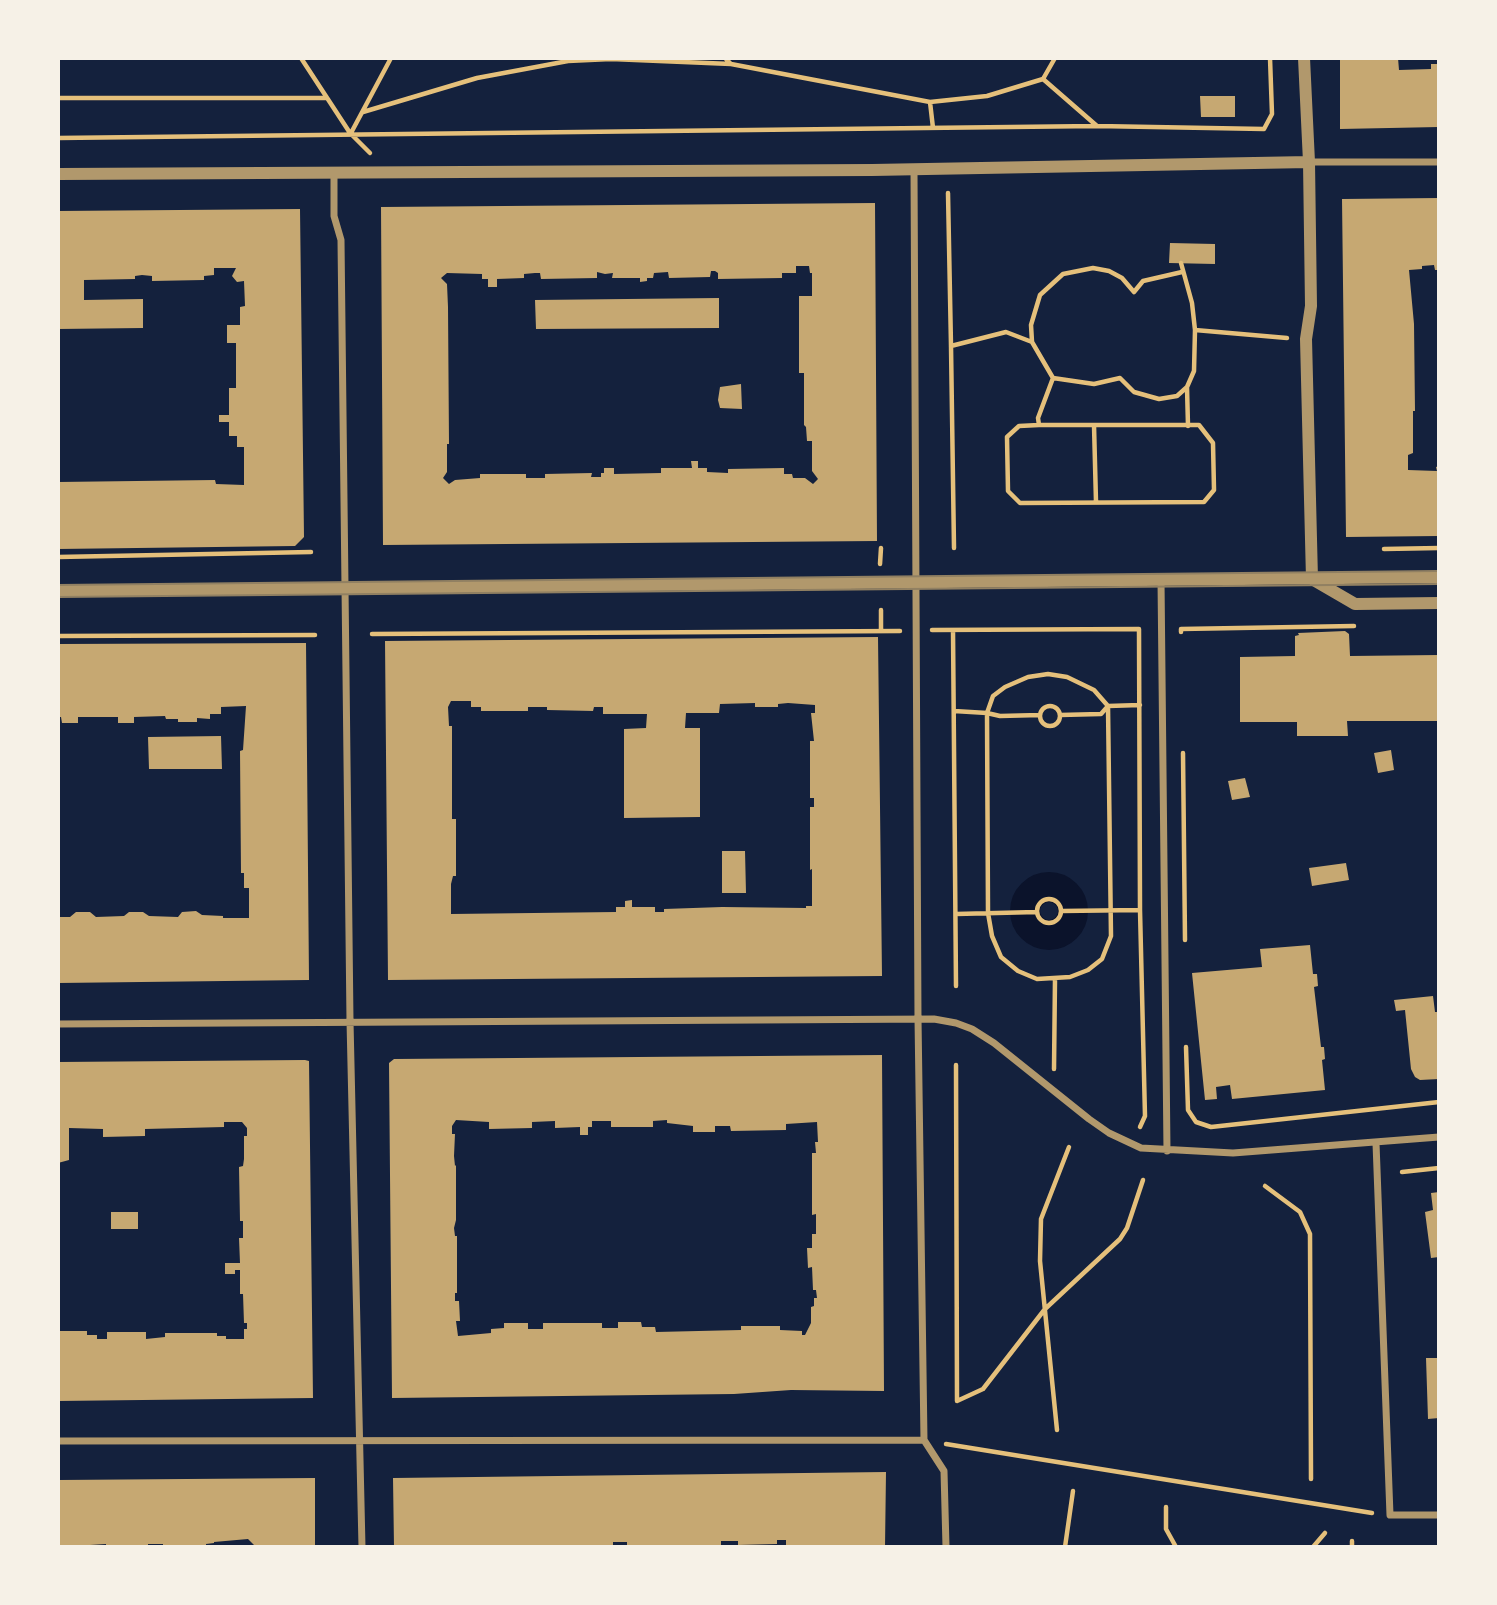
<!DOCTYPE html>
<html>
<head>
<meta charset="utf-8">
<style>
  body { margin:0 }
  #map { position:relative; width:1497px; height:1605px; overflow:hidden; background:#14213d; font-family:"Titillium Web",sans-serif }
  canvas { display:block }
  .frame { position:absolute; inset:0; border:60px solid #f6f1e7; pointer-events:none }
</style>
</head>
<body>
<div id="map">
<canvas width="1497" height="1605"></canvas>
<div class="frame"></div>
</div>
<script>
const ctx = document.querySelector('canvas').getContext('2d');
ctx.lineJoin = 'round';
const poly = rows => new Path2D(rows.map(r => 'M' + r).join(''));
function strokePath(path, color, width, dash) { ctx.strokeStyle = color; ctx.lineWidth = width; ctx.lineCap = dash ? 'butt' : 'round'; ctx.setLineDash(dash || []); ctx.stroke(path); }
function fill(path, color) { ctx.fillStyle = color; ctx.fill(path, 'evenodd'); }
const canal = poly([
  '1025 911a24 24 0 1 1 48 0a24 24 0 1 1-48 0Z'
]);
const building = poly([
  [1340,58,1398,58,1399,70,1431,69,1431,64,1439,64,1439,127,1340,129],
  [1200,96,1235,96,1235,117,1201,117],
  [1439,198,1439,270,1435,270,1434,265,1422,266,1422,269,1409,270,1414,324,1415,411,1413,411,1413,453,1408,455,1408,470,1437,471,1436,467,1439,466,1439,536,1346,537,1342,199],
  [875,203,877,541,383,545,381,207],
  [796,266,809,266,810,273,812,273,812,296,799,296,799,373,804,373,804,425,806,427,807,441,812,441,812,471,818,479,813,484,805,478,793,478,792,474,784,474,784,468,728,469,728,473,707,472,707,468,698,468,698,461,691,461,692,468,661,468,661,473,614,474,614,468,604,468,604,473,601,473,601,477,591,477,592,473,545,474,545,478,526,478,526,474,480,474,480,478,455,480,449,484,443,478,447,472,447,444,449,444,448,307,447,284,441,278,447,273,482,274,482,279,488,279,488,287,497,287,497,279,524,278,524,274,535,273,540,273,541,279,597,278,597,272,605,274,613,273,612,278,640,278,640,282,647,281,647,278,653,278,654,273,668,272,669,278,710,277,711,271,715,271,718,273,718,279,782,278,782,273,796,273],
  [300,209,304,537,295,546,58,549,58,482,215,480,216,484,244,485,244,447,237,447,237,436,229,436,229,422,219,422,219,415,229,415,229,388,236,388,236,343,227,343,227,325,240,325,240,307,245,306,244,281,237,282,232,276,236,268,214,268,214,275,204,276,204,280,152,281,152,276,142,275,135,276,135,279,84,280,84,300,143,299,143,328,58,329,58,211],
  [1170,243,1215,244,1215,264,1169,263],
  [719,298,719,328,536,329,535,300],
  [741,384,742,409,720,408,718,400,720,387],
  [1345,631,1349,634,1350,656,1439,655,1439,721,1347,721,1348,736,1297,736,1297,722,1240,722,1240,657,1295,656,1295,636,1299,635,1298,633],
  [878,637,882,976,388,980,385,641],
  [451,701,471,701,471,707,481,707,481,711,528,711,528,707,547,707,547,710,593,711,594,707,603,707,603,714,647,714,646,728,624,729,624,818,700,817,700,728,685,728,686,713,719,713,720,704,755,703,755,707,778,707,778,704,788,703,815,705,815,713,811,713,814,741,810,741,810,798,814,798,814,807,810,807,810,870,812,869,812,906,806,906,806,908,722,907,664,909,664,912,655,912,655,907,632,907,632,900,625,901,625,907,616,907,616,912,451,914,451,884,453,876,456,876,456,819,452,819,452,726,449,726,448,707],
  [306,643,309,980,58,983,58,917,70,917,76,912,90,912,96,917,124,916,129,912,143,912,149,916,178,917,182,912,196,911,202,915,223,916,223,918,249,918,249,888,244,888,244,873,241,873,240,751,243,750,246,706,221,707,221,714,210,714,210,719,197,718,197,722,178,722,178,719,166,719,165,716,134,717,134,723,118,723,118,717,78,717,78,723,62,723,61,717,58,717,58,644],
  [221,736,222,769,149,769,148,737],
  [1391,750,1394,770,1378,773,1374,753],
  [1245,778,1250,797,1232,800,1228,781],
  [722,851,745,851,746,893,722,893],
  [1346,863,1349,880,1312,886,1309,868],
  [1310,945,1313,974,1317,974,1318,986,1314,987,1321,1047,1324,1047,1325,1059,1322,1060,1325,1090,1232,1099,1230,1085,1216,1087,1217,1099,1205,1100,1192,973,1262,967,1260,949],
  [1433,996,1435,1012,1439,1012,1439,1079,1420,1080,1415,1077,1411,1069,1405,1010,1396,1011,1394,1000],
  [882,1055,884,1391,791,1390,734,1394,392,1398,389,1063,394,1059],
  [456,1120,489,1122,489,1129,532,1128,532,1122,555,1121,555,1128,580,1127,580,1135,588,1135,588,1127,592,1127,592,1121,611,1121,611,1127,653,1127,653,1121,667,1120,667,1123,693,1126,693,1132,715,1132,715,1126,730,1126,731,1131,786,1130,786,1124,817,1122,818,1142,815,1142,816,1153,812,1153,812,1215,816,1214,816,1234,812,1234,812,1248,807,1248,808,1268,812,1267,813,1290,816,1290,817,1298,814,1298,814,1306,811,1307,811,1323,805,1335,802,1335,802,1331,780,1330,780,1326,741,1326,741,1330,656,1332,655,1327,642,1327,641,1322,618,1322,618,1328,602,1328,602,1323,543,1323,543,1329,528,1329,528,1323,504,1323,504,1328,491,1329,491,1333,458,1336,456,1321,460,1321,459,1301,455,1301,455,1293,457,1293,457,1236,455,1236,454,1228,456,1220,456,1165,455,1166,454,1156,455,1134,452,1134,452,1126],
  [305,1060,309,1061,313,1398,58,1401,58,1331,87,1331,87,1335,97,1335,97,1339,107,1339,107,1332,146,1332,146,1339,165,1337,165,1333,217,1333,217,1336,226,1336,226,1339,244,1339,244,1329,247,1329,247,1323,244,1323,243,1294,240,1294,240,1270,235,1270,235,1274,225,1274,225,1263,240,1263,239,1238,243,1238,243,1221,240,1221,239,1167,243,1166,244,1159,244,1136,247,1136,247,1128,242,1122,224,1122,224,1127,145,1129,145,1136,103,1137,103,1129,69,1128,69,1160,58,1163,58,1062],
  [1439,1192,1439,1257,1431,1258,1425,1212,1433,1210,1431,1193],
  [111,1212,138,1212,138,1229,111,1229],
  [1426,1358,1439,1358,1439,1418,1428,1419],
  [886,1472,885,1547,786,1547,786,1540,777,1540,777,1544,738,1545,738,1541,721,1541,721,1545,627,1546,627,1542,613,1542,613,1547,394,1547,393,1478],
  [315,1478,315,1547,256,1547,248,1539,214,1542,214,1543,206,1544,206,1547,163,1547,163,1544,148,1544,148,1547,106,1547,106,1544,58,1547,58,1480]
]);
const path = poly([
  [301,58,350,133,370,153],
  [725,58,731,64,930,102,987,96,1043,79,1055,58],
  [1043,79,1097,126],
  [58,98,327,98],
  [930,102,933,128],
  [363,112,477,78,568,61,611,59,731,64],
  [351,133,391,58],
  [58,138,1097,126,1264,129,1272,114,1270,58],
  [948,193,951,346],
  [1195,330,1287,338],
  [1032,342,1053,378,1094,384,1120,378,1134,392,1159,399,1177,396,1187,387,1194,371,1195,330,1192,303,1181,263],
  [1187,387,1188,426],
  [1039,425,1019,426,1007,437,1008,491,1020,503,1204,502,1214,490,1213,443,1199,425,1039,425,1038,418,1053,378],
  [1094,425,1096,502],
  [954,548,951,346,1006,332,1032,342,1031,325,1040,295,1063,274,1093,268,1109,271,1122,278,1134,292,1143,281,1182,272],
  [1384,549,1439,548],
  [58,557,311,552],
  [880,564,881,548],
  [881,610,881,631],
  [932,630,1139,629,1140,910,1145,1116,1140,1127],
  [953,630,956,986],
  [1181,632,1181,629,1354,626],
  [372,634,900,631],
  [58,636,315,635],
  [1048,674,1067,677,1094,690,1108,706,1111,936,1102,959,1088,970,1070,977,1037,979,1018,971,1001,957,992,936,988,913,987,713,993,696,1005,687,1028,677,1048,674],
  '1040 716a10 10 0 1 1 20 0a10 10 0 1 1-20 0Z',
  [954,711,987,713,1000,716,1040,715],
  [1060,715,1101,714,1108,706,1140,705],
  [1183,753,1185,940],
  '1037 911a12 12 0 1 1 24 0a12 12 0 1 1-24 0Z',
  [1062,911,1140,910],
  [956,914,1037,912],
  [1186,1047,1188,1110,1196,1122,1211,1127,1439,1102],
  [956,1065,957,1401,983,1389,1045,1309,1120,1239,1127,1228,1143,1180],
  [1054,1069,1055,979],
  [1402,1172,1439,1168],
  [1265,1186,1300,1212,1310,1234,1311,1479],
  [1057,1430,1040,1261,1041,1219,1069,1147],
  [946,1444,1372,1513],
  [1166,1507,1166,1529,1176,1547],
  [1352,1541,1352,1547],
  [1065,1547,1073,1491],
  [1313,1547,1325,1533]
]);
const minor = poly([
  [1309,162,1439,162],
  [914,169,918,1018,924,1440,944,1471,946,1547],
  [334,172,334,216,341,240,350,1021,362,1547],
  [1161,580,1167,1151],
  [58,1024,934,1019,956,1023,972,1029,994,1043,1089,1119,1109,1133,1141,1148,1233,1153,1439,1137],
  [1376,1143,1390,1515,1439,1515],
  [58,1441,924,1440]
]);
const tertiary = poly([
  [1304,58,1309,162,1311,306,1306,339,1312,579],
  [58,174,872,170,1309,162],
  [1312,579,1355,604,1439,603],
  [58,591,1439,577]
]);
const tram = poly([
  [58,585,1439,571],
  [58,597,1439,584]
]);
strokePath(canal, '#0b132b', 30);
fill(building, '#c6a872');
strokePath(path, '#e5c07b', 4.5);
strokePath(minor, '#b1986c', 7);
strokePath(tertiary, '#b1986c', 12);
strokePath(tram, '#918062', 2);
</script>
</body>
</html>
